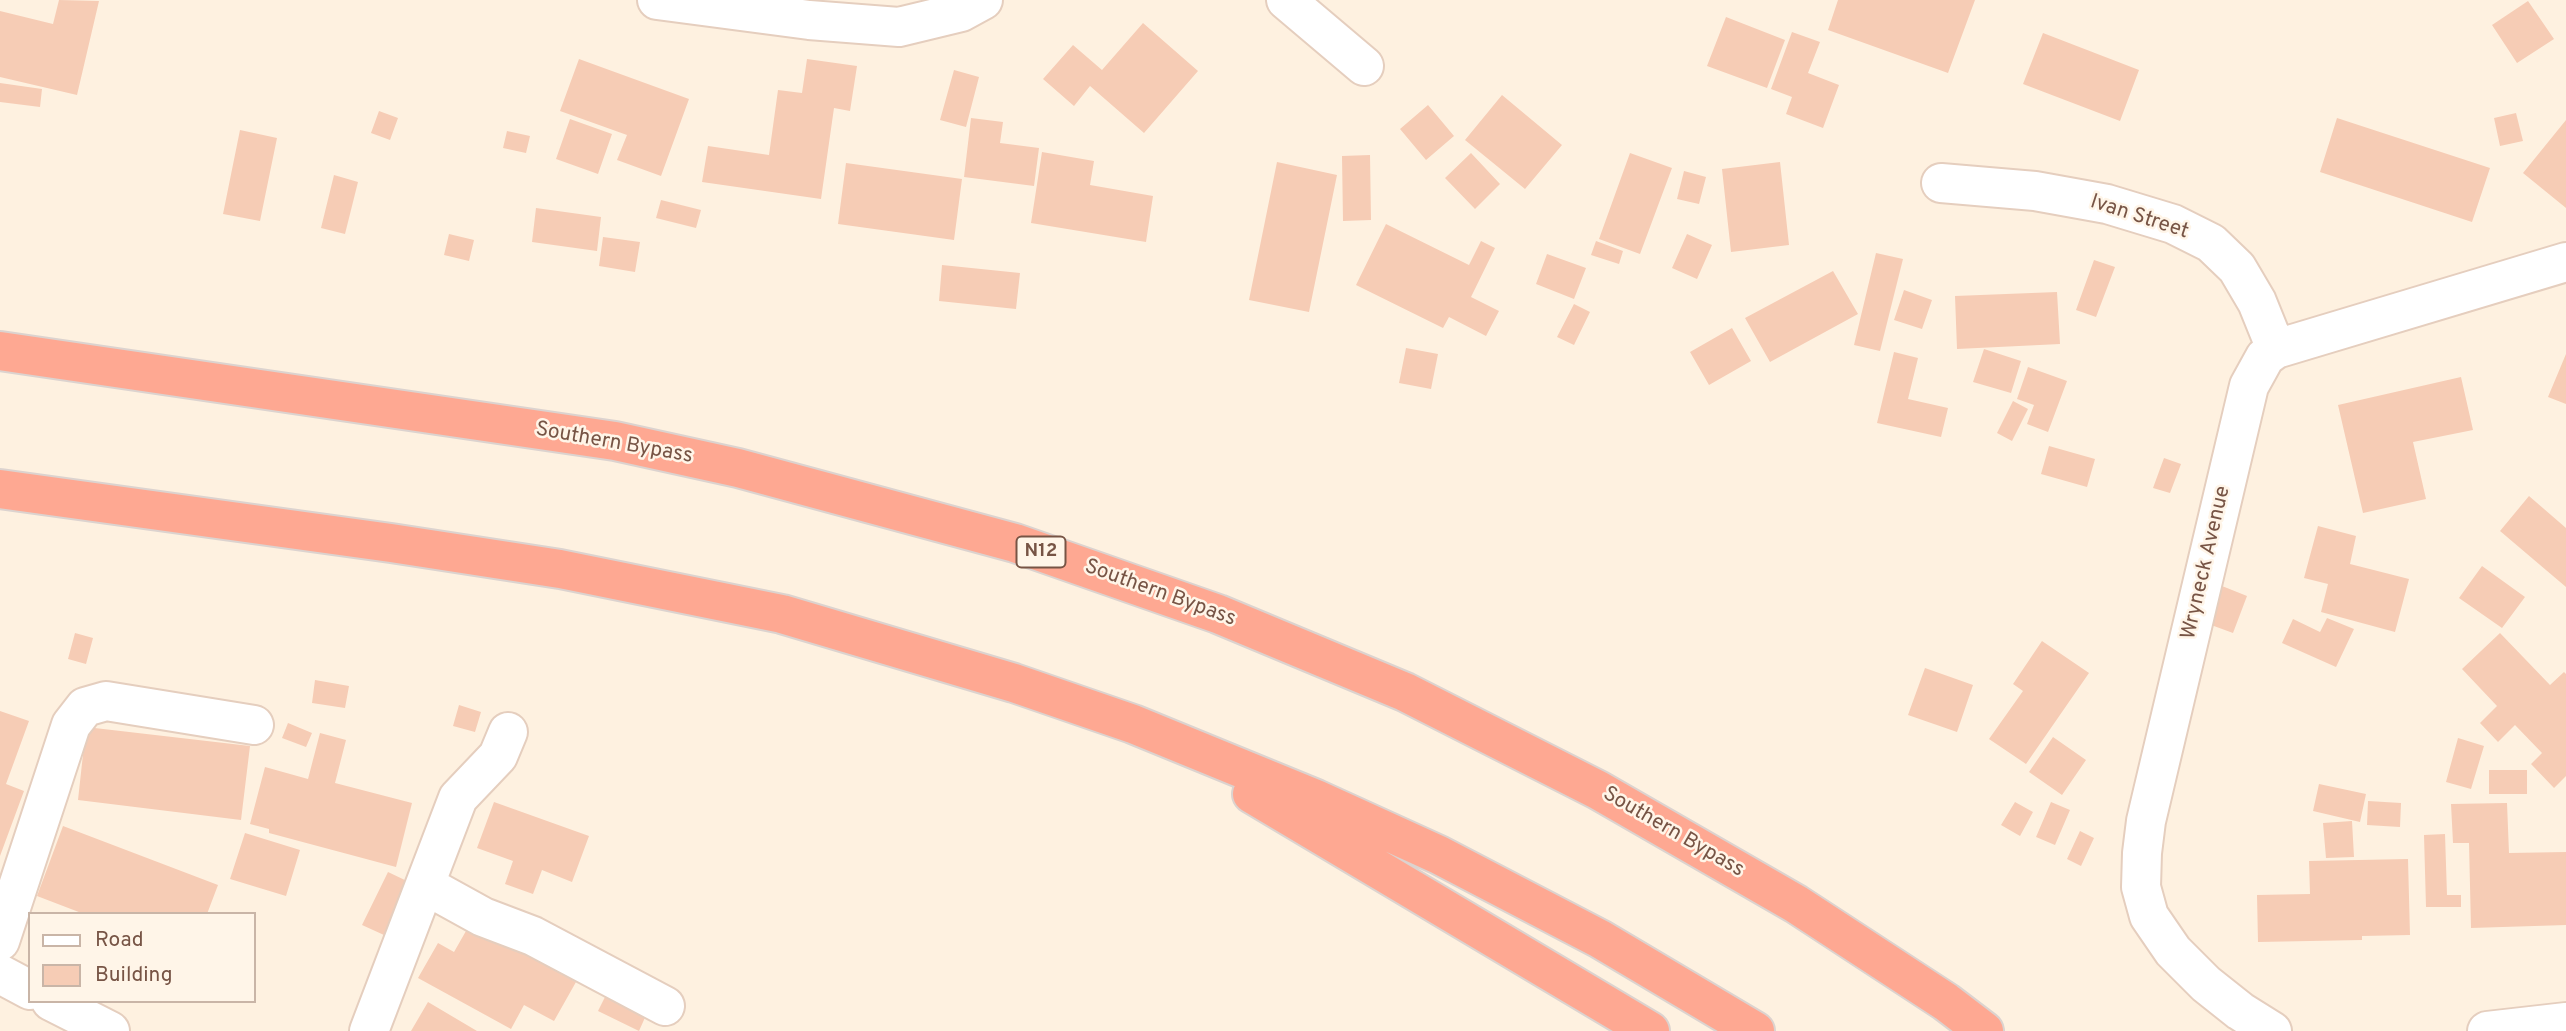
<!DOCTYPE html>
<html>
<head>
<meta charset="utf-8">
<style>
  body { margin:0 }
  #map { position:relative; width:2566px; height:1031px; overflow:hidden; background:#fef1e0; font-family:Overpass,sans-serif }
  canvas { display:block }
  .legend { position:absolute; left:28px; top:912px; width:228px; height:91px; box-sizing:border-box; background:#fff5e8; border:2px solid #c9b5a7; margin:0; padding:9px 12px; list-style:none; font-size:21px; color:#775445 }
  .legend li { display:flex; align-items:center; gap:14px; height:35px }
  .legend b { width:35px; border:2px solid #c9b5a7 }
</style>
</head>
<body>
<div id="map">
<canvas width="2566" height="1031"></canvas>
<ul class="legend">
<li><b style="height:9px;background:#fff"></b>Road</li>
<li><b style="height:19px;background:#f6ccb5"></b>Building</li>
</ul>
</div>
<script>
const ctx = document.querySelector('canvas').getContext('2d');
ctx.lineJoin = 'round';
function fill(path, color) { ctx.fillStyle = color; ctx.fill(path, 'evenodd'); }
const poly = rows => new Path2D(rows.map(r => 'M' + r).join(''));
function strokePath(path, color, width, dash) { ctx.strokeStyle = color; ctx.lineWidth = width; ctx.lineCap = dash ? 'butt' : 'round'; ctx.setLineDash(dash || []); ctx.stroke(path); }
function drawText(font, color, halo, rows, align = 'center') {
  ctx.font = font + ' Overpass,sans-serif'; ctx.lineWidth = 5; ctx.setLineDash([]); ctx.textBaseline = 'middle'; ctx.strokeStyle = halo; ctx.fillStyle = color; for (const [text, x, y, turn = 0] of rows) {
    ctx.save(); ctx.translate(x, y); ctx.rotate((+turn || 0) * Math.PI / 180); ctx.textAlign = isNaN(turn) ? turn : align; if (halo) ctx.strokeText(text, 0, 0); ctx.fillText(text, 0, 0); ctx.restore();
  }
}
const building = poly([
  [59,0,99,1,77,95,0,77,0,11,53,24],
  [1838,0,1975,0,1948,73,1828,30],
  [2528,1,2554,39,2517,63,2492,25],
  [1726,17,1785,40,1767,88,1707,66],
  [1143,23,1198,71,1144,133,1090,86,1074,106,1043,79,1073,45,1102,70],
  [1792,32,1820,42,1808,73,1839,85,1823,128,1786,114,1792,97,1771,89],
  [2043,33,2139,70,2120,121,2023,84],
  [579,59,689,99,661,176,617,160,627,135,560,111],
  [807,59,857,66,850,111,834,108,821,199,702,182,708,146,769,155,778,90,802,93],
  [954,70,979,77,966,127,940,120],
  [0,83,42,89,40,107,0,102],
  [1502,95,1562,145,1525,189,1465,140],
  [1428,105,1454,136,1426,160,1400,129],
  [379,111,398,118,390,140,371,133],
  [2516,113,2523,141,2500,146,2494,118],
  [971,118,1003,122,1000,143,1039,148,1034,186,964,177],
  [2337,118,2490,168,2472,222,2320,172],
  [570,119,612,134,598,174,556,159],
  [2566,120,2566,208,2523,173],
  [240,130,277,138,260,221,223,214],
  [507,131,530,136,526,153,503,148],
  [1042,152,1094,161,1090,185,1153,196,1146,242,1031,223],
  [1471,153,1500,184,1475,209,1445,178],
  [1630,153,1672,168,1640,254,1599,239],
  [1370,155,1371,220,1343,221,1342,156],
  [1277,162,1337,175,1309,312,1249,300],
  [1780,162,1789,245,1731,252,1722,169],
  [846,163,962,179,954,240,838,224],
  [1684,171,1706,177,1699,204,1677,199],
  [334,175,358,182,345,234,321,228],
  [661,200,701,210,696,228,656,218],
  [536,208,601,217,597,251,532,242],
  [1386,224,1469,265,1481,241,1495,248,1471,297,1499,311,1486,336,1449,317,1443,328,1356,285],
  [449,234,474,240,469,261,444,255],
  [1687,234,1712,245,1697,279,1672,268],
  [603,237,640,242,635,272,599,266],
  [1596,241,1623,251,1619,264,1591,255],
  [1876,253,1903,259,1880,351,1854,345],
  [1547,254,1586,268,1574,299,1536,284],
  [2094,260,2115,267,2096,317,2076,310],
  [942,265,1020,273,1016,309,939,301],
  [1833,271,1858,314,1770,362,1745,318],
  [1904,290,1932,300,1922,329,1894,320],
  [2057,292,2060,344,1957,349,1955,296],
  [1574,304,1590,312,1574,345,1557,337],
  [1732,328,1751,361,1709,385,1690,352],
  [1406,348,1438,354,1431,389,1399,383],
  [1984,349,2021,361,2011,393,1973,382],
  [1894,352,1918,358,1908,399,1948,408,1941,437,1877,423],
  [2566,354,2566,404,2548,397],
  [2028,367,2067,381,2048,432,2027,424,2034,405,2017,399],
  [2461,377,2473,430,2413,442,2426,499,2363,513,2338,405],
  [2013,401,2028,409,2012,441,1997,433],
  [2049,446,2095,459,2087,487,2041,474],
  [2164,458,2181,464,2170,493,2153,488],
  [2529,496,2566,528,2566,587,2500,531],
  [2318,526,2356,536,2350,564,2409,579,2395,632,2321,612,2328,584,2304,578],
  [2482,566,2525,597,2502,628,2459,598],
  [2217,584,2247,596,2233,633,2203,622],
  [2327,618,2354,629,2336,667,2282,643,2293,619,2320,632],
  [75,633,93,638,86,664,68,659],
  [2500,633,2550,685,2564,672,2566,674,2566,776,2554,788,2531,764,2542,753,2515,725,2498,742,2480,723,2497,706,2462,669],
  [2042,641,2089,673,2026,764,1989,739,2023,691,2013,684],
  [1925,668,1973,685,1957,732,1908,715],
  [315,680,349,686,345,708,312,703],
  [459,705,481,712,475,732,453,726],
  [0,711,29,721,6,784,24,791,0,856],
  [288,723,312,733,306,747,282,738],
  [86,727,250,746,241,820,78,800],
  [320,733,346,740,335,783,412,803,396,867,269,833,269,829,250,824,265,767,308,779],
  [2053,737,2086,760,2062,795,2029,772],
  [2458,738,2484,746,2471,789,2446,782],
  [2489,770,2527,770,2527,794,2489,794],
  [2319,784,2366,794,2360,822,2313,811],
  [2368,801,2401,803,2400,827,2367,825],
  [494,802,589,836,572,882,542,870,533,894,505,884,513,861,477,848],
  [2015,802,2033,812,2020,836,2001,825],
  [2051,802,2070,810,2055,845,2036,837],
  [2507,803,2509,853,2566,852,2566,925,2471,928,2469,843,2453,843,2451,804],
  [2352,821,2354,857,2326,858,2323,823],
  [63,826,218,885,207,914,84,914,37,896],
  [2080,831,2094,838,2081,866,2067,859],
  [245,833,300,850,286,896,230,879],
  [2445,834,2447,895,2461,895,2461,907,2426,907,2424,835],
  [2408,859,2410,935,2362,936,2362,940,2258,942,2257,895,2310,894,2309,861],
  [388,872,409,882,384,935,362,925],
  [470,924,576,982,554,1021,524,1005,511,1029,418,978,438,943,454,952],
  [611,985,651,1004,639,1031,598,1011],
  [428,1002,477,1031,411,1031]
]);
const minor = poly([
  [657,0,809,20,899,27,961,12,983,0],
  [1286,0,1364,66],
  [1941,183,2035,191,2107,204,2173,224,2211,243,2237,268,2257,302,2276,349],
  [425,885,483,917,533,936,665,1006],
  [0,941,71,725,85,707,106,701,254,725],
  [0,974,30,990],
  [51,1001,110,1031],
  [369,1031,458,798,498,756,508,732],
  [2272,1031,2240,1011,2206,984,2173,951,2149,916,2141,887,2142,853,2146,821,2249,386,2265,357,2276,349,2566,262],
  [2487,1031,2566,1022]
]);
const highway = poly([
  [0,351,615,441,738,468,1015,543,1218,614,1405,692,1598,790,1796,904,1946,1002,1984,1031],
  [0,489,391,543,560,569,782,614,1014,683,1133,724,1316,799,1439,855,1600,939,1755,1031],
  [1252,794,1650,1031]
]);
const shields = [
  [1041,552,49]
];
const shieldNames = [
  ["N12",1041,552]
];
const streetNames = [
  ["Ivan Street",2139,218,18],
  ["Southern Bypass",614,444,10],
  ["Wryneck Avenue",2207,563,-77],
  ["Southern Bypass",1160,594,20],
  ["Southern Bypass",1673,833,30]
];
fill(building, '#f6ccb5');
strokePath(minor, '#e5cebe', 42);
strokePath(highway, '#dcd3cf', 42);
strokePath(minor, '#fff', 38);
strokePath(highway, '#fea892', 38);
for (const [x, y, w] of shields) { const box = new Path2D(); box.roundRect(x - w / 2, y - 15.5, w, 31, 5); ctx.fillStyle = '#fff5e8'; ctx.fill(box); strokePath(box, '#775445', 2); }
drawText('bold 19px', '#775445', null, shieldNames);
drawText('21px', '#775445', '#fff5e8', streetNames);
</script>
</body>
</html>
